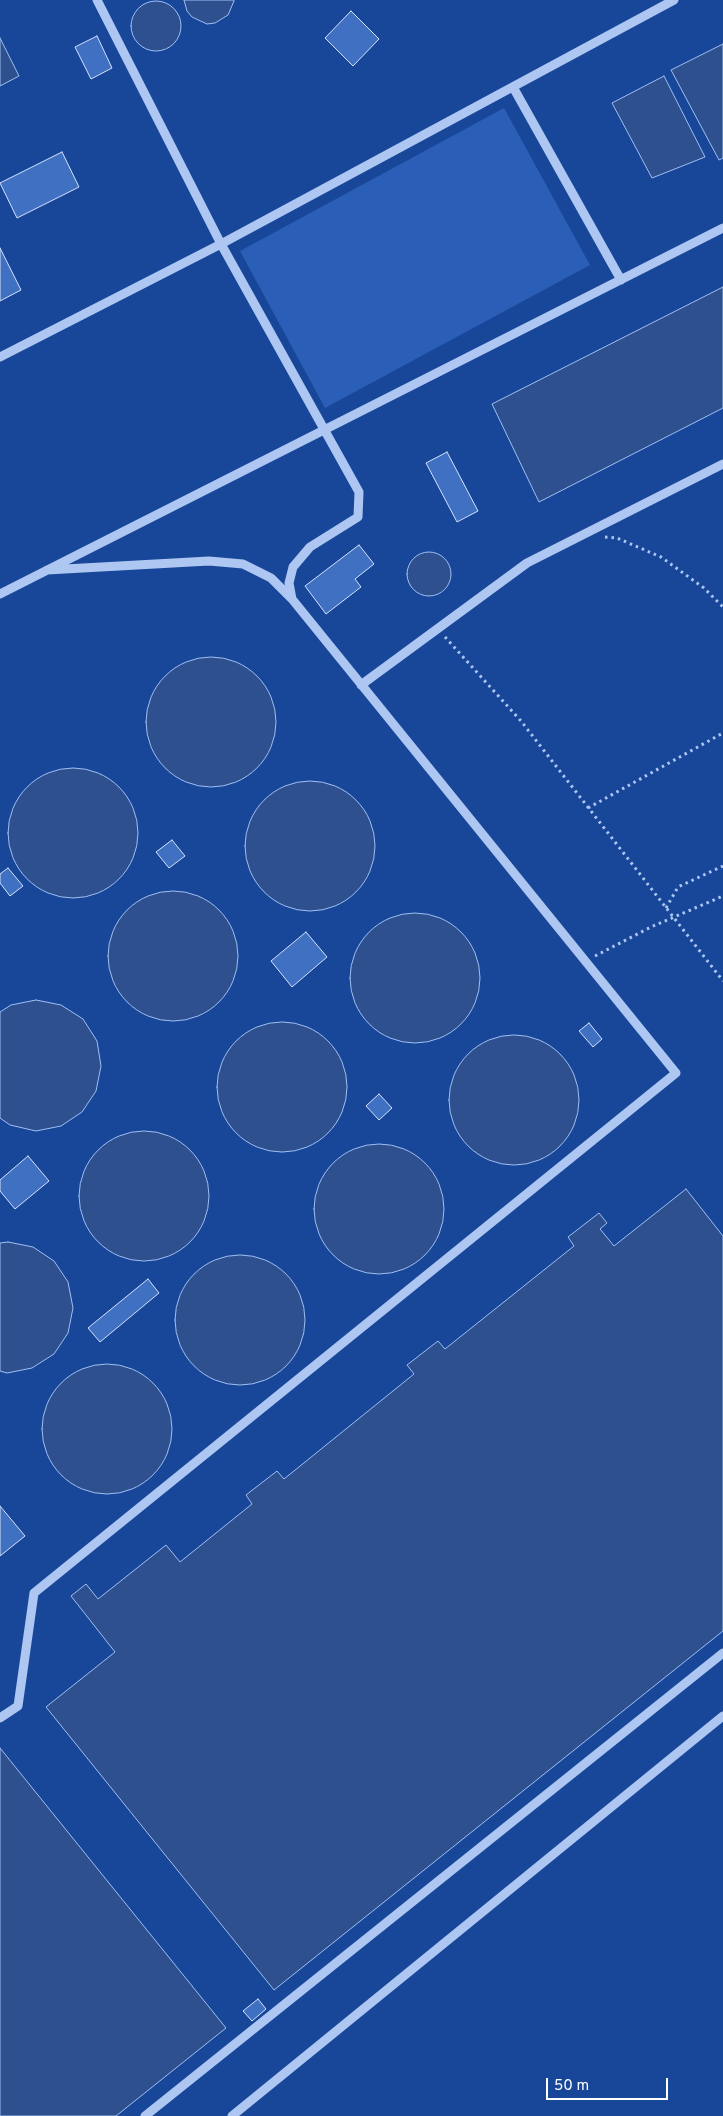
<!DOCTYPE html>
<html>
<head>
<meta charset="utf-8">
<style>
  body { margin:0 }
  #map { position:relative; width:723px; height:2116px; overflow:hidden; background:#184699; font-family:Overpass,sans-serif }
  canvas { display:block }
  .scale { position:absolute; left:546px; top:2078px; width:122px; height:22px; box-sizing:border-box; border:2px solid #fff; border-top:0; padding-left:6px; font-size:15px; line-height:18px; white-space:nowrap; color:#fff; -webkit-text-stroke:4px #184699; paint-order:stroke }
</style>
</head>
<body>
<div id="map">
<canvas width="723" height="2116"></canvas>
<div class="scale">50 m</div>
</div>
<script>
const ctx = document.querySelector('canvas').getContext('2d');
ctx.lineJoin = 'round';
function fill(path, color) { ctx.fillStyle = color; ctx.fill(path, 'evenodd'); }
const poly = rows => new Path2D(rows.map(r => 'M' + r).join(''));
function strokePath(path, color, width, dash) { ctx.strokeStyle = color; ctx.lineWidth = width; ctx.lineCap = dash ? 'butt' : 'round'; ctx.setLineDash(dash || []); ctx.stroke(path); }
const green = poly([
  [504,108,590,265,325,408,240,251]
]);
const water = poly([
  [184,0,234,0,234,1,228,15,215,23,207,24,192,17,187,11,184,0],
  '131 26a25 25 0 1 1 50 0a25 25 0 1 1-50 0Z',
  [0,38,19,76,0,86,0,38],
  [723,44,723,158,719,160,671,70,723,44],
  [664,76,705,157,652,178,612,103,664,76],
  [723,287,723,408,539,502,492,404,723,287],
  '407 574a22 22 0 1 1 44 0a22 22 0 1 1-44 0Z',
  '146 722a65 65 0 1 1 130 0a65 65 0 1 1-130 0Z',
  '8 833a65 65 0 1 1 130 0a65 65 0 1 1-130 0Z',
  '245 846a65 65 0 1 1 130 0a65 65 0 1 1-130 0Z',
  '108 956a65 65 0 1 1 130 0a65 65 0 1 1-130 0Z',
  '350 978a65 65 0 1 1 130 0a65 65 0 1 1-130 0Z',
  [36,1000,61,1005,83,1019,97,1041,101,1066,96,1091,82,1112,61,1126,36,1131,10,1125,0,1118,0,1012,11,1005,36,1000],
  '217 1087a65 65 0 1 1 130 0a65 65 0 1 1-130 0Z',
  '449 1100a65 65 0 1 1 130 0a65 65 0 1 1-130 0Z',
  '79 1196a65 65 0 1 1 130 0a65 65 0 1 1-130 0Z',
  '314 1209a65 65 0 1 1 130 0a65 65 0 1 1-130 0Z',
  [686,1189,723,1236,723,1631,274,1990,46,1707,115,1652,71,1596,86,1584,98,1599,166,1545,180,1562,252,1504,246,1495,277,1471,284,1479,414,1374,407,1365,438,1341,445,1349,574,1246,568,1237,599,1213,607,1223,600,1229,614,1246,686,1189],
  [8,1242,33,1247,54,1261,68,1282,73,1308,68,1333,54,1354,32,1368,7,1373,0,1371,0,1243,8,1242],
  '175 1320a65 65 0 1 1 130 0a65 65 0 1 1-130 0Z',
  '42 1429a65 65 0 1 1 130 0a65 65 0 1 1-130 0Z',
  [0,1748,226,2028,116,2116,0,2116,0,1748]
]);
const building = poly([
  [351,11,379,39,353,66,325,38,351,11],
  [97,36,112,68,91,79,75,47,97,36],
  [62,152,79,187,17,218,0,183,62,152],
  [0,248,21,290,0,301,0,248],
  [447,452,478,511,457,522,426,463,447,452],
  [359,545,374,564,355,579,361,587,326,614,305,586,359,545],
  [172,840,185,856,169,868,156,852,172,840],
  [8,868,23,886,10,896,0,883,0,874,8,868],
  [306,932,327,957,292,987,271,961,306,932],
  [589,1023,602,1039,593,1047,579,1031,589,1023],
  [379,1094,392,1108,379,1120,366,1106,379,1094],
  [28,1156,49,1181,15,1209,0,1191,0,1180,28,1156],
  [148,1279,159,1293,100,1342,88,1328,148,1279],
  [0,1506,25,1536,0,1556,0,1506],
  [258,1999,266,2009,252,2021,243,2011,258,1999]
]);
const path = poly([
  [605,537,617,538,661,557,704,588,723,607],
  [445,637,521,721,723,981],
  [588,808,723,733],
  [666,908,678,887,723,866],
  [595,956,651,927,723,896]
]);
const minor = poly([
  [97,0,221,244,359,492,358,517,310,547,293,567,289,583,292,599],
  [513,87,621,280],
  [0,357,221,244,674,0],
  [0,594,723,228],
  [361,685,527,563,723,464],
  [0,1718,18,1706,34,1593,676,1073,292,599,271,578,243,564,209,561,47,570],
  [145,2116,723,1653],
  [232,2116,723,1716]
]);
fill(green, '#2b5fb7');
fill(water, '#2e508e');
strokePath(water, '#9fc0f4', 1);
fill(building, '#4070c1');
strokePath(building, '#d4e3fc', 1);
strokePath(path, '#adc6f2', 3, [2.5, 4]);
strokePath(minor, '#adc6f2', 9);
</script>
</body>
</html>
